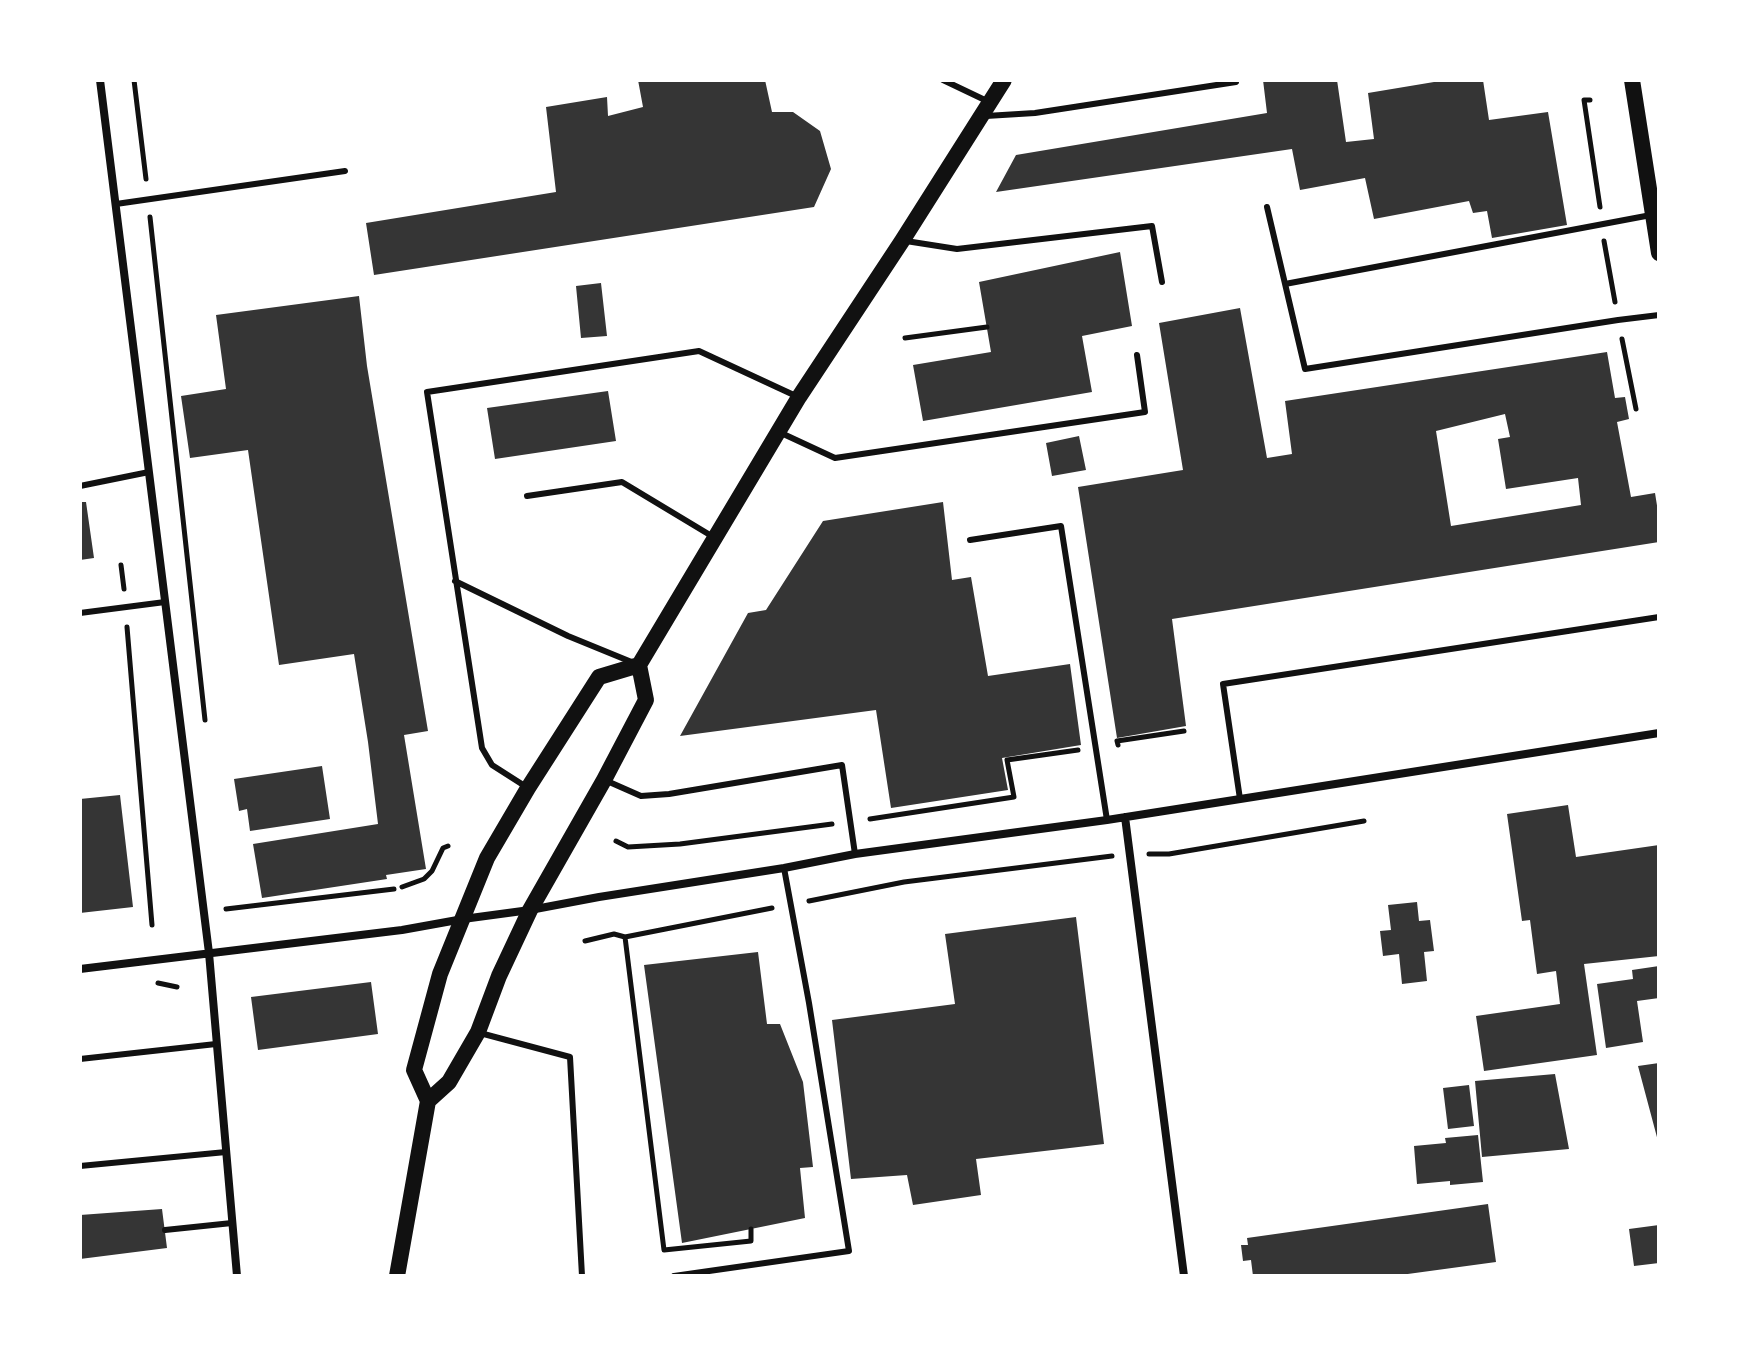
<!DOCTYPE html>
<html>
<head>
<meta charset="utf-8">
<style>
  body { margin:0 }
  #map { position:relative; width:1739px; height:1356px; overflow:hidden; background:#fff; font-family:Rubik,sans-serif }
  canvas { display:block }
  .frame { position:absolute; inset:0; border:82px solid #fff; pointer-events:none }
</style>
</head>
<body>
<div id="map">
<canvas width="1739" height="1356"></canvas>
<div class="frame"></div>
</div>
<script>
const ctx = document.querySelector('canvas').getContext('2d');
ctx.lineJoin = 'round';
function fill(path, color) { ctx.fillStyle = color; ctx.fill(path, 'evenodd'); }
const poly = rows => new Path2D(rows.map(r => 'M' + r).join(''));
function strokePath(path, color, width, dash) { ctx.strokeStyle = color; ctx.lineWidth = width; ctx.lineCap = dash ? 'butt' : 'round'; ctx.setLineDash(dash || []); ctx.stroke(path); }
const building = poly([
  [638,80,765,80,772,112,793,112,820,131,831,169,814,207,374,275,366,223,556,192,546,107,607,97,608,116,643,107],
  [1263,80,1337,80,1346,142,1374,139,1368,93,1446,80,1483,80,1489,120,1548,112,1567,225,1492,238,1487,211,1473,213,1469,201,1374,219,1365,178,1300,190,1292,149,996,192,1016,155,1267,113],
  [1120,252,1132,326,1082,336,1092,392,923,421,913,365,991,352,979,282],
  [601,283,607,336,581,338,576,286],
  [359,296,367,366,428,731,404,735,426,869,386,875,387,879,262,898,253,844,378,824,368,742,354,654,279,665,248,450,190,458,181,396,226,389,216,315],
  [1240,308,1267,458,1292,454,1285,401,1607,352,1615,398,1625,397,1629,419,1617,422,1631,497,1655,493,1659,518,1659,542,1172,619,1186,726,1117,738,1078,487,1183,470,1159,323],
  [1505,414,1510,437,1498,439,1506,489,1578,478,1581,505,1451,526,1436,431],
  [608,391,616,441,495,459,487,408],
  [1079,436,1086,470,1052,476,1046,443],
  [80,502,86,502,94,558,80,560],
  [943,502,952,580,971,577,988,676,1070,664,1081,745,1002,758,1008,790,891,808,876,710,680,736,748,613,766,610,823,521],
  [322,766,330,819,250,831,247,809,239,811,234,779],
  [120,795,133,907,80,913,80,799],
  [1568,805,1576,857,1659,845,1659,956,1584,964,1597,1055,1484,1071,1476,1016,1560,1004,1556,971,1537,974,1530,920,1522,921,1507,814],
  [1417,902,1419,921,1430,920,1434,951,1424,952,1427,981,1402,984,1399,954,1383,956,1380,931,1391,930,1388,905],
  [1076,917,1104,1144,976,1159,981,1195,913,1205,907,1175,851,1179,832,1020,955,1004,945,934],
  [758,952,767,1024,780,1024,803,1082,813,1167,800,1168,805,1218,682,1243,644,965],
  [1659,966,1659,998,1637,1001,1643,1042,1606,1048,1597,984,1633,979,1632,970],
  [371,982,378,1034,258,1050,251,997],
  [1659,1063,1659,1141,1658,1141,1638,1066],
  [1555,1074,1569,1149,1482,1157,1475,1081],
  [1469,1085,1474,1126,1448,1129,1443,1088],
  [1478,1135,1483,1182,1450,1185,1450,1181,1417,1184,1414,1146,1446,1143,1445,1138],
  [1488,1204,1496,1262,1393,1276,1253,1276,1251,1260,1243,1261,1241,1245,1248,1245,1247,1238],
  [162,1209,167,1248,80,1259,80,1215],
  [1659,1225,1659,1263,1634,1266,1629,1229]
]);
const path = poly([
  [134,80,146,179],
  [1590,100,1584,100,1600,207],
  [150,217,205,720],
  [1604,241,1615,302],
  [905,338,987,327],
  [1622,339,1636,409],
  [121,565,124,589],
  [127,627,152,925],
  [1118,745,1117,741,1184,731],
  [870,819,1014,797,1007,760,1078,750],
  [616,841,628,847,680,844,832,824],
  [1149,854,1169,854,1364,821],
  [402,887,424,879,432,871,443,848,448,846],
  [809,901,904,882,1112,856],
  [226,909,394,889],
  [625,937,664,1250,751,1241,751,1229],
  [585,941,614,934,625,937,772,908],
  [158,983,177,987]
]);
const service = poly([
  [943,80,987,101],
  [986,116,1035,113,1236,82],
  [116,204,345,171],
  [1267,207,1305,369,1618,320,1659,315],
  [906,241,957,249,1152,226,1162,282],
  [1285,284,1651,215],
  [779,432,835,458,1145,412,1137,355],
  [80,486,149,472],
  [527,496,622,482,715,538],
  [970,540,1061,526,1107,820],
  [455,581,568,636,634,663],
  [80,613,165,602],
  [607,781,641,796,669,794,842,765,855,854],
  [528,788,492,765,482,748,427,392,699,351,796,396],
  [1240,799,1223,684,1659,617],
  [480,1033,570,1057,582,1276],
  [80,1059,216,1044],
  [80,1166,226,1152],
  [165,1230,232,1223],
  [674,1276,849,1251,809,1003,784,868]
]);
const minor = poly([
  [100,80,209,953,237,1276],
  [1125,817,1184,1276],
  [80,969,402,930,463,919,530,910,599,897,784,868,855,854,1107,820,1659,733]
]);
const secondary = poly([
  [1632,80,1659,253],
  [428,1101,414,1070,440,974,487,858,528,788,599,677,639,665],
  [397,1276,428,1101,449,1082,478,1032,499,976,530,910,604,780,646,700,639,665,799,397,902,241,1004,80]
]);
fill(building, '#353535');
strokePath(path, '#111', 5);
strokePath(service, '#111', 6);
strokePath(minor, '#111', 8);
strokePath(secondary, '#111', 16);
</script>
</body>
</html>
